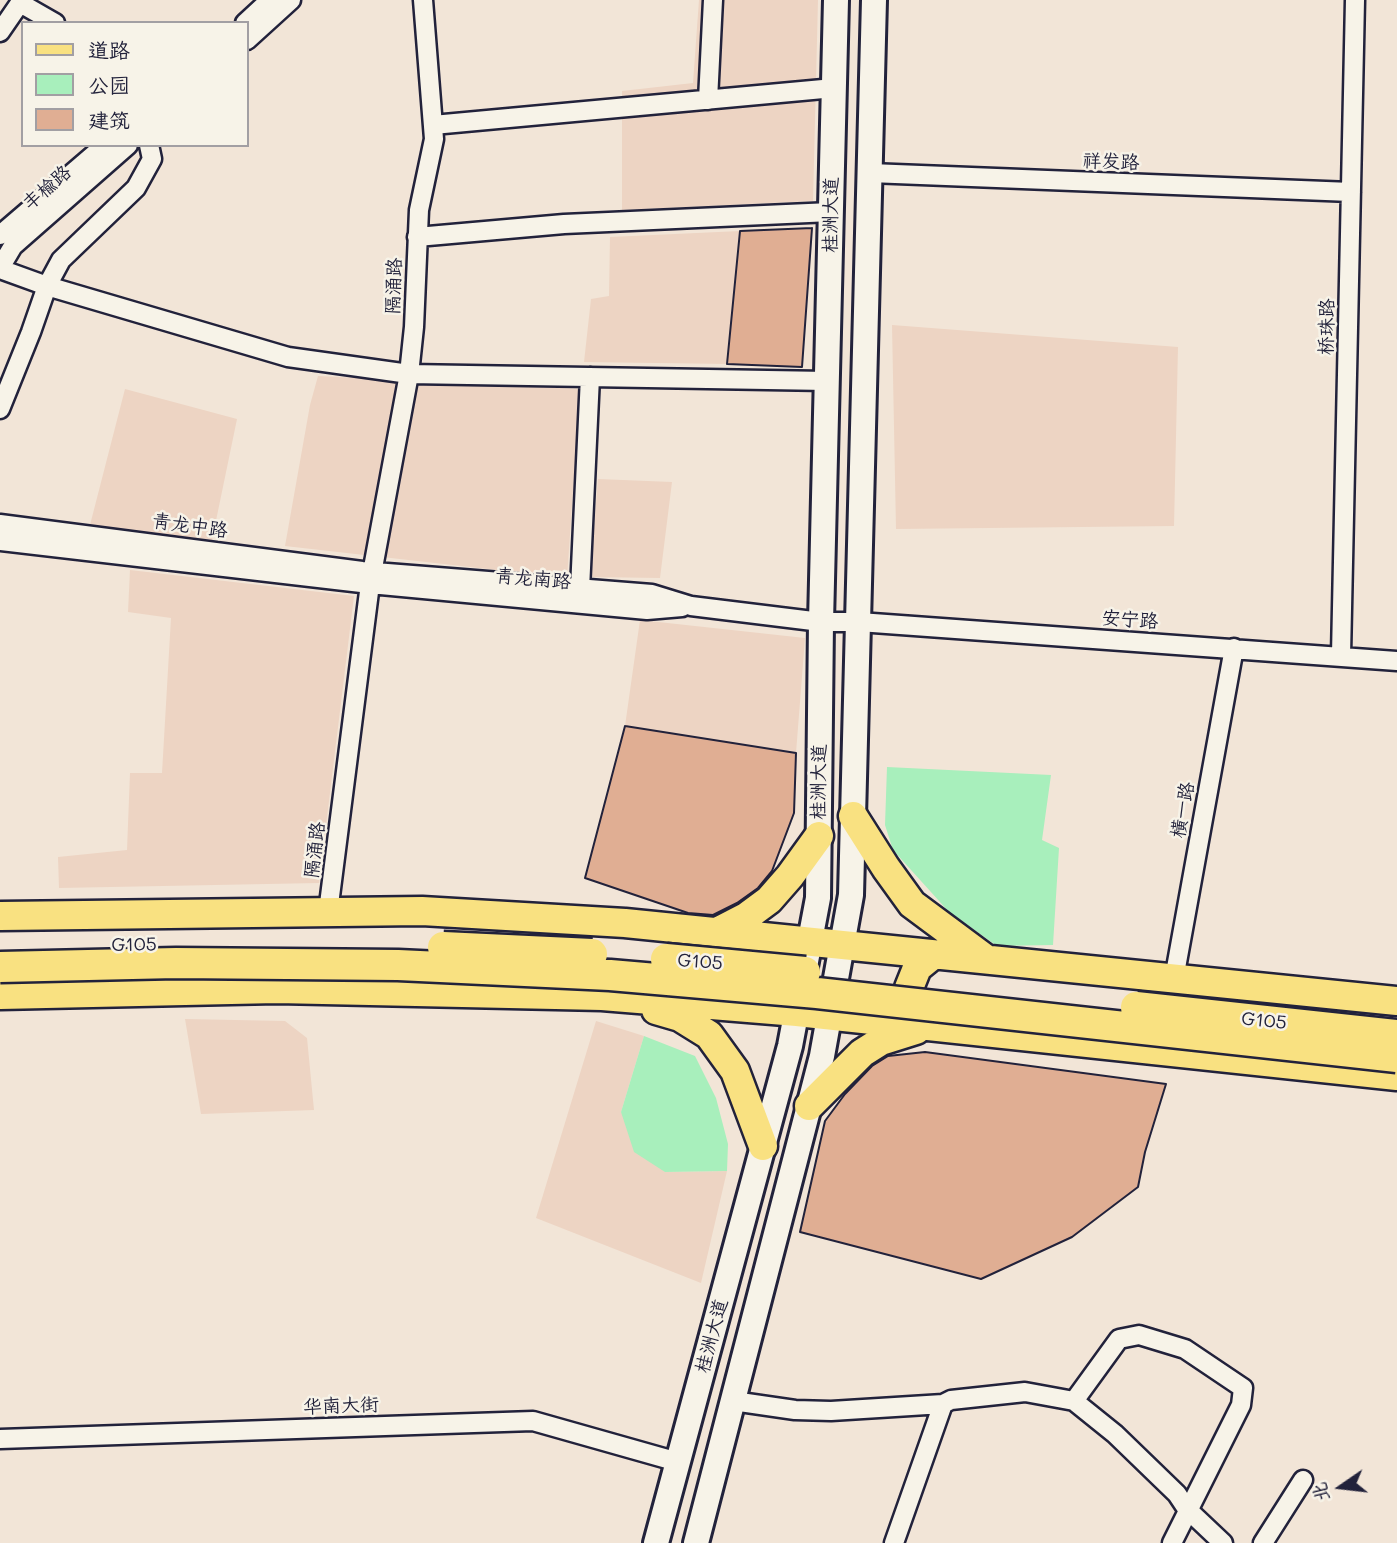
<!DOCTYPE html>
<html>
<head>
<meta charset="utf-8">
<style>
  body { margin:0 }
  #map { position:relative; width:1397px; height:1543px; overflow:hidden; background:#f2e5d7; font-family:Mali,"LXGW WenKai TC",sans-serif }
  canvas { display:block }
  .legend { position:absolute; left:21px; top:21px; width:228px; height:126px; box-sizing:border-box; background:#f7f3e8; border:2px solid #a29fa3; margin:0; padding:9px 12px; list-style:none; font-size:21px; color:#22223b }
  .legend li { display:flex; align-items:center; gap:14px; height:35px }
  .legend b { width:35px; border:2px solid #a29fa3 }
  .north { position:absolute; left:1306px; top:1452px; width:70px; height:70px; -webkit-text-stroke:5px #f7f3e8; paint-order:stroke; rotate:256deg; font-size:19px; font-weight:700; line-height:28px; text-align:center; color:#22223b }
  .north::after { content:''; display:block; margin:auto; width:24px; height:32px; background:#22223b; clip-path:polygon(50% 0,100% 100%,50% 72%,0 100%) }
</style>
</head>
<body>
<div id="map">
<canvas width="1397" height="1543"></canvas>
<ul class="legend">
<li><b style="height:9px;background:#f9e181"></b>道路</li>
<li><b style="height:19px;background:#a8efbc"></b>公园</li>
<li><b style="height:19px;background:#e0ae93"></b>建筑</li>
</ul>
<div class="north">北</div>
</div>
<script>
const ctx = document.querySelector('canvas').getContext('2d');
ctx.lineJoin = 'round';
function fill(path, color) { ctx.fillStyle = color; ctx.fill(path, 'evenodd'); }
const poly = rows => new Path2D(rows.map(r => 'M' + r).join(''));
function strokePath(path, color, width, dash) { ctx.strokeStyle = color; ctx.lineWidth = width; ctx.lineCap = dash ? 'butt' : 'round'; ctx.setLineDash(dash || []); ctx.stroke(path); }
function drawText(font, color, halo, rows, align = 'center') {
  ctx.font = font + ' Mali,"LXGW WenKai TC",sans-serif'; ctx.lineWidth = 5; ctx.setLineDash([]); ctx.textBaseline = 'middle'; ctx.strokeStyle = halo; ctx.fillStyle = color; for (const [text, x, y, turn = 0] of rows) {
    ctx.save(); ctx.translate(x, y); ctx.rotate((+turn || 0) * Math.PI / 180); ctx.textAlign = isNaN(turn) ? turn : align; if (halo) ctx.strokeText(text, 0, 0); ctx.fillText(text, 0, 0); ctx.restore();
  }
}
const built = poly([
  [699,0,818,0,813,201,622,210,622,91,693,83],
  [740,231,727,364,584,362,591,299,609,296,610,237],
  [892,325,1178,347,1174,526,896,529],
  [318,376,580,389,567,578,285,546,310,405],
  [125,389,237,419,212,540,90,525],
  [598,479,672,482,660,578,590,577],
  [130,570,354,596,319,883,59,888,58,857,127,850,130,773,162,773,171,618,128,612],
  [640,620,805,638,796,753,625,726],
  [185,1019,285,1021,307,1038,314,1110,201,1114],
  [596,1021,644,1036,621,1112,665,1172,727,1171,701,1283,536,1218]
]);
const green = poly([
  [887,767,1051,775,1042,840,1059,848,1053,945,997,946,949,912,893,850,885,825],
  [644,1036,695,1056,716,1098,728,1144,727,1171,665,1172,634,1152,621,1112]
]);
const building = poly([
  [812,228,802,367,727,364,740,231,812,228],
  [625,726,796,753,794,813,772,871,758,888,737,903,713,915,688,913,585,878,625,726],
  [925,1052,1166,1084,1145,1152,1138,1187,1072,1237,981,1279,800,1232,825,1121,845,1094,872,1066,888,1056,925,1052]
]);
const minor = poly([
  [245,23,270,0],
  [0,32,20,3,55,23],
  [247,40,291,0],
  [708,100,713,0],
  [433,125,834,88],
  [870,173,1351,192],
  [0,235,105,145],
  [417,237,564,224,831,212],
  [0,268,13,246,128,145],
  [0,269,47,286,288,357,409,374,827,381],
  [0,409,31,332,47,286,61,260,136,188,152,159,149,145],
  [0,524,362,571,652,594,691,606,821,622,859,622,1397,661],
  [0,541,370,584,647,610,682,607],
  [580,589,590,377],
  [1341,655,1355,0],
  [328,912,370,584,409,374,414,327,419,210,434,139,423,0],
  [1174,979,1234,648],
  [733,1401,795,1410,831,1411,943,1404,951,1400,1025,1392,1074,1401,1115,1434,1177,1494,1187,1509,1223,1543],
  [1074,1401,1119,1339,1139,1335,1185,1349,1243,1388,1241,1405,1172,1543],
  [0,1439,533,1421,678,1462],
  [894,1543,943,1404],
  [1263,1543,1303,1480]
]);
const secondary = poly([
  [656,1543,790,1046,818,898,821,622,836,0],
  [696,1543,822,1056,851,895,874,0]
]);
const primary = poly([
  [853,816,886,868,912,904,986,959],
  [0,916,422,911,625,923,1397,1001],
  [717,932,746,917,769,900,790,876,819,836],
  [0,995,277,989,602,996,797,1012,1397,1076],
  [656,1010,680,1017,709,1035,735,1071,763,1146],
  [928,1021,921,1016,912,1000,909,988,917,968,933,955],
  [809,1106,862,1053,881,1041,916,1030]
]);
const trunkBridge = poly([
  [443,947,592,954],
  [666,959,805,972],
  [0,967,176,963,398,965,610,975,817,993,1397,1057],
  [1136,1007,1397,1035]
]);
const streetNames = [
  ["祥发路",1111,162,2],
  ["丰榆路",47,188,-41],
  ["桂洲大道",831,215,-89],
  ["隔涌路",394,286,-88],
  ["桥珠路",1327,327,-89],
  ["青龙中路",190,526,8],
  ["青龙南路",533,579,5],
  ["安宁路",1130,620,4],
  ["桂洲大道",819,782,-89],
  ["横一路",1183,810,-80],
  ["隔涌路",315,850,-83],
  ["G105",134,945,-1],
  ["G105",700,962,4],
  ["G105",1264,1021,6],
  ["桂洲大道",712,1336,-75],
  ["华南大街",341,1406,-2]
];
fill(built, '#edd4c3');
fill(green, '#a8efbc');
fill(building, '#e0ae93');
strokePath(building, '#22223b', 2);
strokePath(minor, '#22223b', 23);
strokePath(secondary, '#22223b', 30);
strokePath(primary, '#22223b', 33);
strokePath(minor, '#f7f3e8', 18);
strokePath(secondary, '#f7f3e8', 24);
strokePath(primary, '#f9e181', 28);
strokePath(trunkBridge, '#22223b', 35, []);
strokePath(trunkBridge, '#f9e181', 30);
drawText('19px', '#22223b', '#f7f3e8', streetNames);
</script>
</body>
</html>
